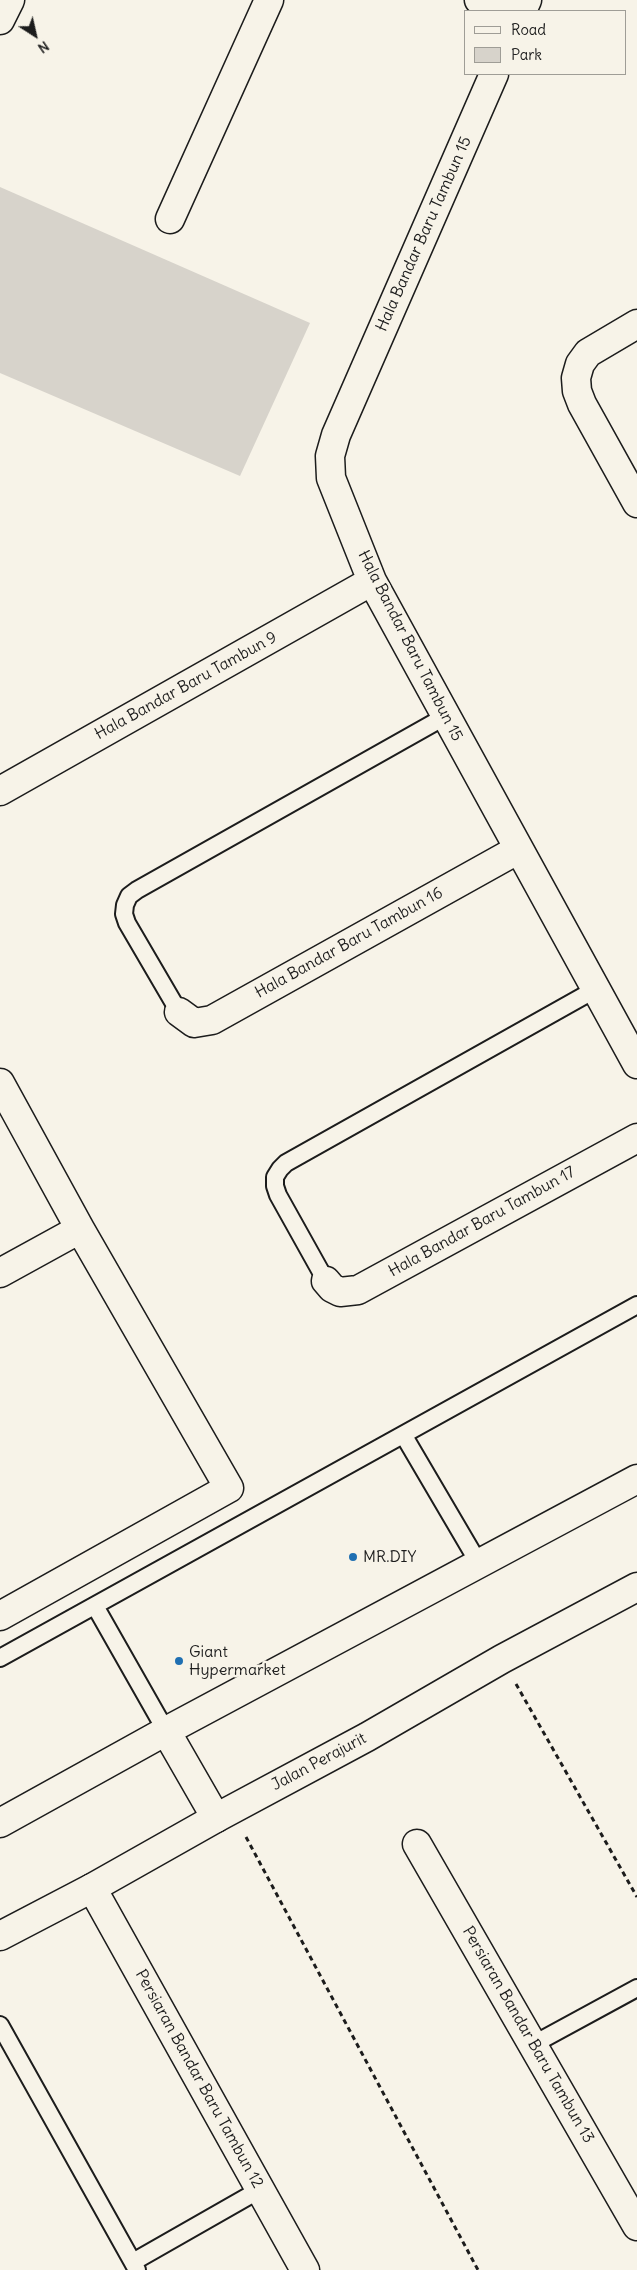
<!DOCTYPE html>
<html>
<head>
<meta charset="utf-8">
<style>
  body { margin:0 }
  #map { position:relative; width:637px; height:2270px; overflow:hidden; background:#f7f3e8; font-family:Delius,sans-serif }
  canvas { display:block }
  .legend { position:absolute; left:464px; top:10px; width:162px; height:65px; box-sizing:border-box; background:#f7f3e8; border:1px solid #9f9d96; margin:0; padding:6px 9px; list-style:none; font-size:15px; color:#1c1c1c }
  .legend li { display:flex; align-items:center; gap:10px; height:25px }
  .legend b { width:25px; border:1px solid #9f9d96 }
  .north { position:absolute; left:10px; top:10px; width:50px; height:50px; -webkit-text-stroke:4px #f7f3e8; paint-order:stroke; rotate:145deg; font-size:14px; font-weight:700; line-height:20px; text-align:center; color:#1c1c1c }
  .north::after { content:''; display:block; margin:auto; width:18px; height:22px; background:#1c1c1c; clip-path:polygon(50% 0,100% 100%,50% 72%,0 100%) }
</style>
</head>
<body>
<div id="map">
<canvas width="637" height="2270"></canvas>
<ul class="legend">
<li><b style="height:6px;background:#f7f3e8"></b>Road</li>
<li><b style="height:14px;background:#d7d3cb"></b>Park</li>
</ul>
<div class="north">N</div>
</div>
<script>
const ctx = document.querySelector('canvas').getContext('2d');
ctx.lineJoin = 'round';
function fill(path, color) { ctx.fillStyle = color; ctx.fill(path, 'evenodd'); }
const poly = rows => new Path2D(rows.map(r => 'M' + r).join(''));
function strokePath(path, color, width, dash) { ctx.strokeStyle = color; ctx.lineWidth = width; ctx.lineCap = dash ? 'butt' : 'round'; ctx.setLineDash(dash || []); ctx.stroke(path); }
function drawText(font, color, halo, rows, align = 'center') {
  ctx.font = font + ' Delius,sans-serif'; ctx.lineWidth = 5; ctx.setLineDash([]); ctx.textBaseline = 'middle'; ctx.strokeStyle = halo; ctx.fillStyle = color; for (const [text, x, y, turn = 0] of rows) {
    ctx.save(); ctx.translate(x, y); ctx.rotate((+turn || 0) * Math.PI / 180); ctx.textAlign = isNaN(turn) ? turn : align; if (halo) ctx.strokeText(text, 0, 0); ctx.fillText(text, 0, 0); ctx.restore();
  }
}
const green = poly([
  [0,187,310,323,240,476,0,373]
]);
const path = poly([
  [516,1684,637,1897],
  [246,1837,478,2270]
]);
const service = poly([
  [179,1012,127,923,124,914,125,905,129,896,137,890,446,716],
  [326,1281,278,1195,275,1186,275,1177,280,1169,286,1163,596,989],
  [404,1436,478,1562],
  [95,1606,166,1731],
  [0,1658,637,1305],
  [0,2025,137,2270],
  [534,2044,637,1988],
  [133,2262,261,2189]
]);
const minor = poly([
  [479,0,503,11],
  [522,11,527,0],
  [0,20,10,0],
  [494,74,336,435,330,456,331,478,372,581,637,1064],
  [170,219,269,0],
  [637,324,588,353,580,364,576,378,577,391,582,404,637,503],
  [0,791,372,581],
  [179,1012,194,1023,212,1020,519,849],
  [0,1083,80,1229,229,1488,0,1616],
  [0,1273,80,1229],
  [326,1281,332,1288,340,1292,358,1290,637,1138],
  [166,1731,216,1818],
  [0,1823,166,1731,637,1479],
  [417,1844,637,2226],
  [92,1888,305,2270]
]);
const tertiary = poly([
  [0,1936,92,1888,216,1818,367,1737,502,1659,637,1587]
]);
const markers = [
  [353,1557,5,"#1f6fb2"],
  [179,1661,5,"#1f6fb2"]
];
const streetNames = [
  ["Hala Bandar Baru Tambun 15",424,234,-66],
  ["Hala Bandar Baru Tambun 15",410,646,63],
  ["Hala Bandar Baru Tambun 9",186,686,-29],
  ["Hala Bandar Baru Tambun 16",349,943,-29],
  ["Hala Bandar Baru Tambun 17",482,1222,-29],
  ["Jalan Perajurit",319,1762,-28],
  ["Persiaran Bandar Baru Tambun 13",528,2035,60],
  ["Persiaran Bandar Baru Tambun 12",199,2079,61]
];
const poiNames = [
  ["MR.DIY",363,1557],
  ["Giant",189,1652],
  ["Hypermarket",189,1670]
];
fill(green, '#d7d3cb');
strokePath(service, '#1c1c1c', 20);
strokePath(minor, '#1c1c1c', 31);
strokePath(tertiary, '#1c1c1c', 31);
strokePath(path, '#1c1c1c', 3, [5, 4]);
strokePath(service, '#f7f3e8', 16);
strokePath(minor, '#f7f3e8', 28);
strokePath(tertiary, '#f7f3e8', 28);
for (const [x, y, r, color] of markers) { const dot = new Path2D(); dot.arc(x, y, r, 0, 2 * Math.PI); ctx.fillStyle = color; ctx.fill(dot); strokePath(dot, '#f7f3e8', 2); }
drawText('16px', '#1c1c1c', '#f7f3e8', streetNames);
drawText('16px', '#1c1c1c', '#f7f3e8', poiNames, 'left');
</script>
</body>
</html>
